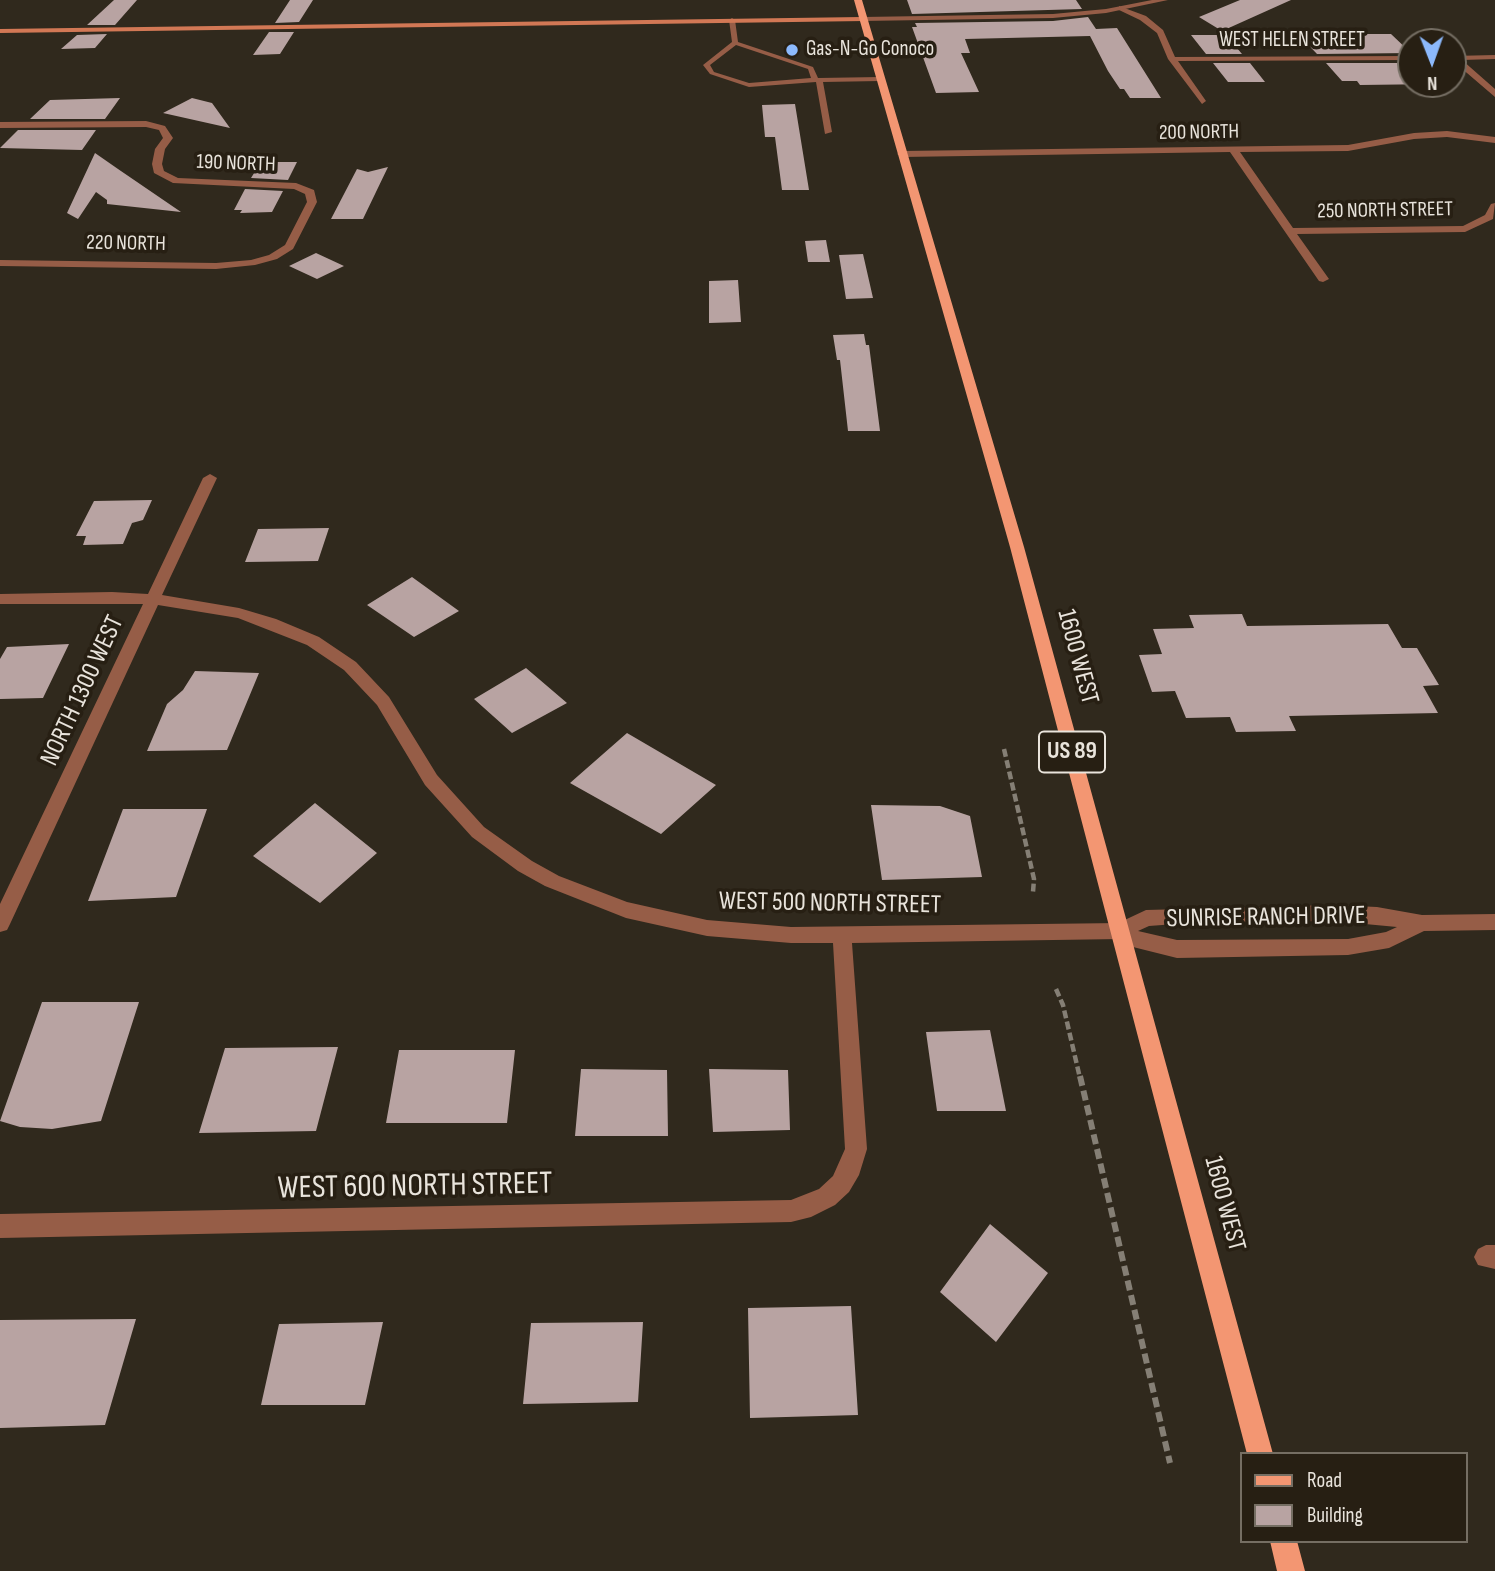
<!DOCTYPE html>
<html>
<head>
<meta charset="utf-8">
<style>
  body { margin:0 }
  #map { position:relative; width:1495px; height:1571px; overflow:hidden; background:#30291d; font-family:"Sofia Sans Condensed",sans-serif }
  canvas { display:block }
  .legend { position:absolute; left:1240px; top:1452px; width:228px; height:91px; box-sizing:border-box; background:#271f13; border:2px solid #756e63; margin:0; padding:9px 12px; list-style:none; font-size:21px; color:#e9e4dc }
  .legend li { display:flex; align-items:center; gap:14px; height:35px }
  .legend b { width:35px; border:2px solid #756e63 }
  .north { position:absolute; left:1397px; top:28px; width:70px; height:70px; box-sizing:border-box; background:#271f13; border:2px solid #756e63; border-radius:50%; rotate:179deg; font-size:19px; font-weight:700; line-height:28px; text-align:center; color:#e9e4dc }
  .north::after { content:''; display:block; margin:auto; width:24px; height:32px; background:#8cb9fc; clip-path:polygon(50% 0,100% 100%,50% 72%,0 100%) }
</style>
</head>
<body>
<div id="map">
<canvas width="1495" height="1571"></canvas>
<ul class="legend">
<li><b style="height:9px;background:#f39672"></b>Road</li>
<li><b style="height:19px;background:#b8a3a2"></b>Building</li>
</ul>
<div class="north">N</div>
</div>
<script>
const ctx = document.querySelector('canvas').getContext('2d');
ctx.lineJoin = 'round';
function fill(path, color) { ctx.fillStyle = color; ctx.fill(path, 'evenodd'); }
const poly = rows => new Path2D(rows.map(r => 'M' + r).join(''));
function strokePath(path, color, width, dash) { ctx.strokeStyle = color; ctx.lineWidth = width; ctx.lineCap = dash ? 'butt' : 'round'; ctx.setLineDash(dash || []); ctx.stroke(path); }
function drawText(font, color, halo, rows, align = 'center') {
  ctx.font = font + ' "Sofia Sans Condensed",sans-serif'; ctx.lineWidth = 7; ctx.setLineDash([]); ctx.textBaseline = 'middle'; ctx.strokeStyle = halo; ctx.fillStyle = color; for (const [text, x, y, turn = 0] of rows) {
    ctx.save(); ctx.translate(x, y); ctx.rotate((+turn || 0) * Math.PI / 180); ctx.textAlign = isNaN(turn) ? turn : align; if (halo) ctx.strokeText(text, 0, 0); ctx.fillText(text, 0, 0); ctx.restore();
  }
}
const building = poly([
  [114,0,137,0,115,25,87,25],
  [290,0,313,0,299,22,275,23],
  [907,0,1076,0,1082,9,912,14],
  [1240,0,1291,0,1222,31,1199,17],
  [1088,17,1096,29,1117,28,1161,98,1130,98,1124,89,1120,89,1108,71,1090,36,965,39,970,53,961,53,979,92,936,93,912,27,917,27,915,23,1053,21],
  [269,32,294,32,280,54,253,55],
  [107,34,95,48,61,49,77,35],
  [1298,34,1391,34,1411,53,1317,54],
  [1191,35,1226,35,1242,54,1206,54],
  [1213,63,1250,63,1265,82,1228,82],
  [1326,63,1411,63,1411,84,1438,84,1360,85,1357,81,1342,81],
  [120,98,105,119,30,119,50,100],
  [192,98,212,103,230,128,163,113],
  [795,104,809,190,782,190,775,137,765,137,762,105],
  [18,130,96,130,82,150,0,148],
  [95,153,118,169,181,212,107,204,107,200,96,192,78,219,67,213],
  [261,162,297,162,288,180,251,178],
  [388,167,363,219,331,219,357,169,368,172],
  [245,189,283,191,272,212,240,213,242,210,234,210],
  [826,240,830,262,808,262,805,241],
  [316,253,344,266,317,279,289,266],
  [863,254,873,298,846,299,839,255],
  [738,280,741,322,709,323,709,281],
  [864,334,866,345,869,345,880,431,848,431,840,360,837,360,833,335],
  [152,500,143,520,132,523,123,544,83,545,86,536,76,536,94,501],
  [329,528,318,561,245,562,258,529],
  [412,577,459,611,414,637,367,605],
  [1242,614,1247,626,1388,624,1402,648,1417,648,1439,685,1423,686,1438,713,1289,716,1296,731,1236,732,1230,717,1186,718,1175,691,1152,692,1139,655,1162,654,1153,629,1194,628,1189,615],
  [69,644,43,698,0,699,0,659,7,647],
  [526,668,567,703,512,733,474,699],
  [195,671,259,673,227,750,147,751,167,704,183,690],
  [627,733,716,785,661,834,570,783],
  [315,803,377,853,320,903,253,856],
  [871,805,940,806,970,816,982,877,882,880],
  [123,809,207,809,176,897,88,901],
  [42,1002,139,1002,101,1121,52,1129,20,1127,0,1121],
  [990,1030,1006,1111,937,1111,926,1032],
  [338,1047,316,1131,199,1133,225,1048],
  [399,1050,515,1050,507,1123,386,1123],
  [581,1069,667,1070,668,1136,575,1136],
  [709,1069,788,1070,790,1130,713,1132],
  [990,1224,1048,1273,996,1342,940,1292],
  [851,1306,858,1415,750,1418,748,1308],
  [136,1319,105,1425,0,1428,0,1320],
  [383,1322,365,1405,261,1405,279,1324],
  [643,1322,638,1402,523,1404,531,1323]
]);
const pathFar1 = poly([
  [1004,749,1034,879,1033,892],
  [1056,989,1063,1005,1080,1078]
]);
const path = poly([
  [1080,1076,1170,1463]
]);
const service = poly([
  [732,18,735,20,738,42,813,67,818,78,880,77,883,79,880,81,823,82,832,132,825,134,816,82,749,87,710,74,703,65,732,42,729,20,732,18],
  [736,45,808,69,811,78,749,83,714,72,710,65,736,45]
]);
const minor = poly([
  [1119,6,1146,16,1163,30,1175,57,1411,56,1411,60,1178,61,1206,101,1202,104,1168,59,1157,33,1140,20,1119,10,1119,6],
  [1495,55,1495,59,1462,60,1495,89,1495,97,1453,61,1453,56,1495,55],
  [146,121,165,126,173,138,165,149,162,164,164,171,178,178,296,183,314,190,317,202,293,249,277,259,255,265,216,269,0,266,0,260,216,263,251,260,269,255,285,245,307,202,305,194,294,189,173,183,154,173,152,164,155,149,163,138,159,130,146,127,0,128,0,122,146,121],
  [1447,131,1495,137,1495,143,1447,137,1414,139,1348,151,1240,152,1293,228,1463,226,1485,215,1491,204,1495,203,1493,219,1465,232,1297,234,1329,279,1323,282,1319,281,1230,152,902,157,897,154,902,151,1348,145,1414,133,1447,131],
  [210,474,217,478,162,595,239,608,276,619,319,637,356,662,389,697,437,775,484,827,532,861,559,876,627,902,707,920,791,927,1121,923,1128,925,1131,931,1128,937,1121,939,852,943,867,1149,859,1175,849,1192,835,1205,811,1217,791,1222,0,1238,0,1214,791,1200,819,1189,833,1176,845,1149,833,943,791,943,707,936,626,918,545,886,518,871,472,837,425,785,377,705,344,670,307,645,238,618,158,605,10,924,7,930,0,932,0,904,143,604,0,604,0,594,112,592,148,594,203,478,210,474],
  [1486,1245,1495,1245,1495,1269,1478,1265,1474,1257,1478,1249,1486,1245]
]);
const tertiary = poly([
  [1152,0,1168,0,1106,13,1053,18,862,21,858,19,862,17,1053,14,1106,9,1152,0],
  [1333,905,1377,907,1422,915,1495,914,1495,930,1424,931,1389,948,1348,955,1177,958,1129,946,1114,937,1111,931,1114,925,1146,910,1333,905],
  [1333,921,1397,927,1386,932,1348,939,1177,940,1138,931,1149,926,1189,923,1333,921]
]);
const secondary = poly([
  [862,17,865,21,0,33,0,29,862,17]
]);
const primary = poly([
  [854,0,862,0,1024,547,1273,1454,1247,1454,1010,547,854,0],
  [1270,1541,1297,1541,1305,1571,1277,1571,1270,1541]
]);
const markers = [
  [792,50,7,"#8cb9fc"]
];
const farStreetnames = [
  ["WEST HELEN STREET",1292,41],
  ["200 NORTH",1199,133,-1],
  ["190 NORTH",236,164,2],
  ["250 NORTH STREET",1385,211,-1],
  ["220 NORTH",126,244,1]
];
const farPoinames = [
  ["Gas-N-Go Conoco",806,50]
];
const shields = [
  [1072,752,66]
];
const shieldNames = [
  ["US 89",1072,752]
];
const streetNames = [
  ["1600 WEST",1077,657,75],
  ["NORTH 1300 WEST",83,691,-65],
  ["WEST 500 NORTH STREET",830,904,1],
  ["SUNRISE RANCH DRIVE",1266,918,-1],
  ["1600 WEST",1224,1204,75]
];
const nearStreetnames = [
  ["WEST 600 NORTH STREET",415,1187,-1]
];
fill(building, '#b8a3a2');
strokePath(pathFar1, '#857f75', 4.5, [8, 3.5]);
strokePath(path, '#857f75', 6, [10, 5]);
fill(service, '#965d47');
fill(minor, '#965d47');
fill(tertiary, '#965d47');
fill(secondary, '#d27855');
fill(primary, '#f39672');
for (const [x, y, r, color] of markers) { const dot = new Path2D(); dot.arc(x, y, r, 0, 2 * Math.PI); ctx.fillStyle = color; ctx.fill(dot); strokePath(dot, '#271f13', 2.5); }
drawText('21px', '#e9e4dc', '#271f13', farStreetnames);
drawText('21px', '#e9e4dc', '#271f13', farPoinames, 'left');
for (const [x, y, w] of shields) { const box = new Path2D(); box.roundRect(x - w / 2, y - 20.5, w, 41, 5); ctx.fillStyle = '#271f13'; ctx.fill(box); strokePath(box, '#e9e4dc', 2); }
drawText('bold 24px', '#e9e4dc', null, shieldNames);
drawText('26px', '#e9e4dc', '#271f13', streetNames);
drawText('32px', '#e9e4dc', '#271f13', nearStreetnames);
</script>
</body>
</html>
